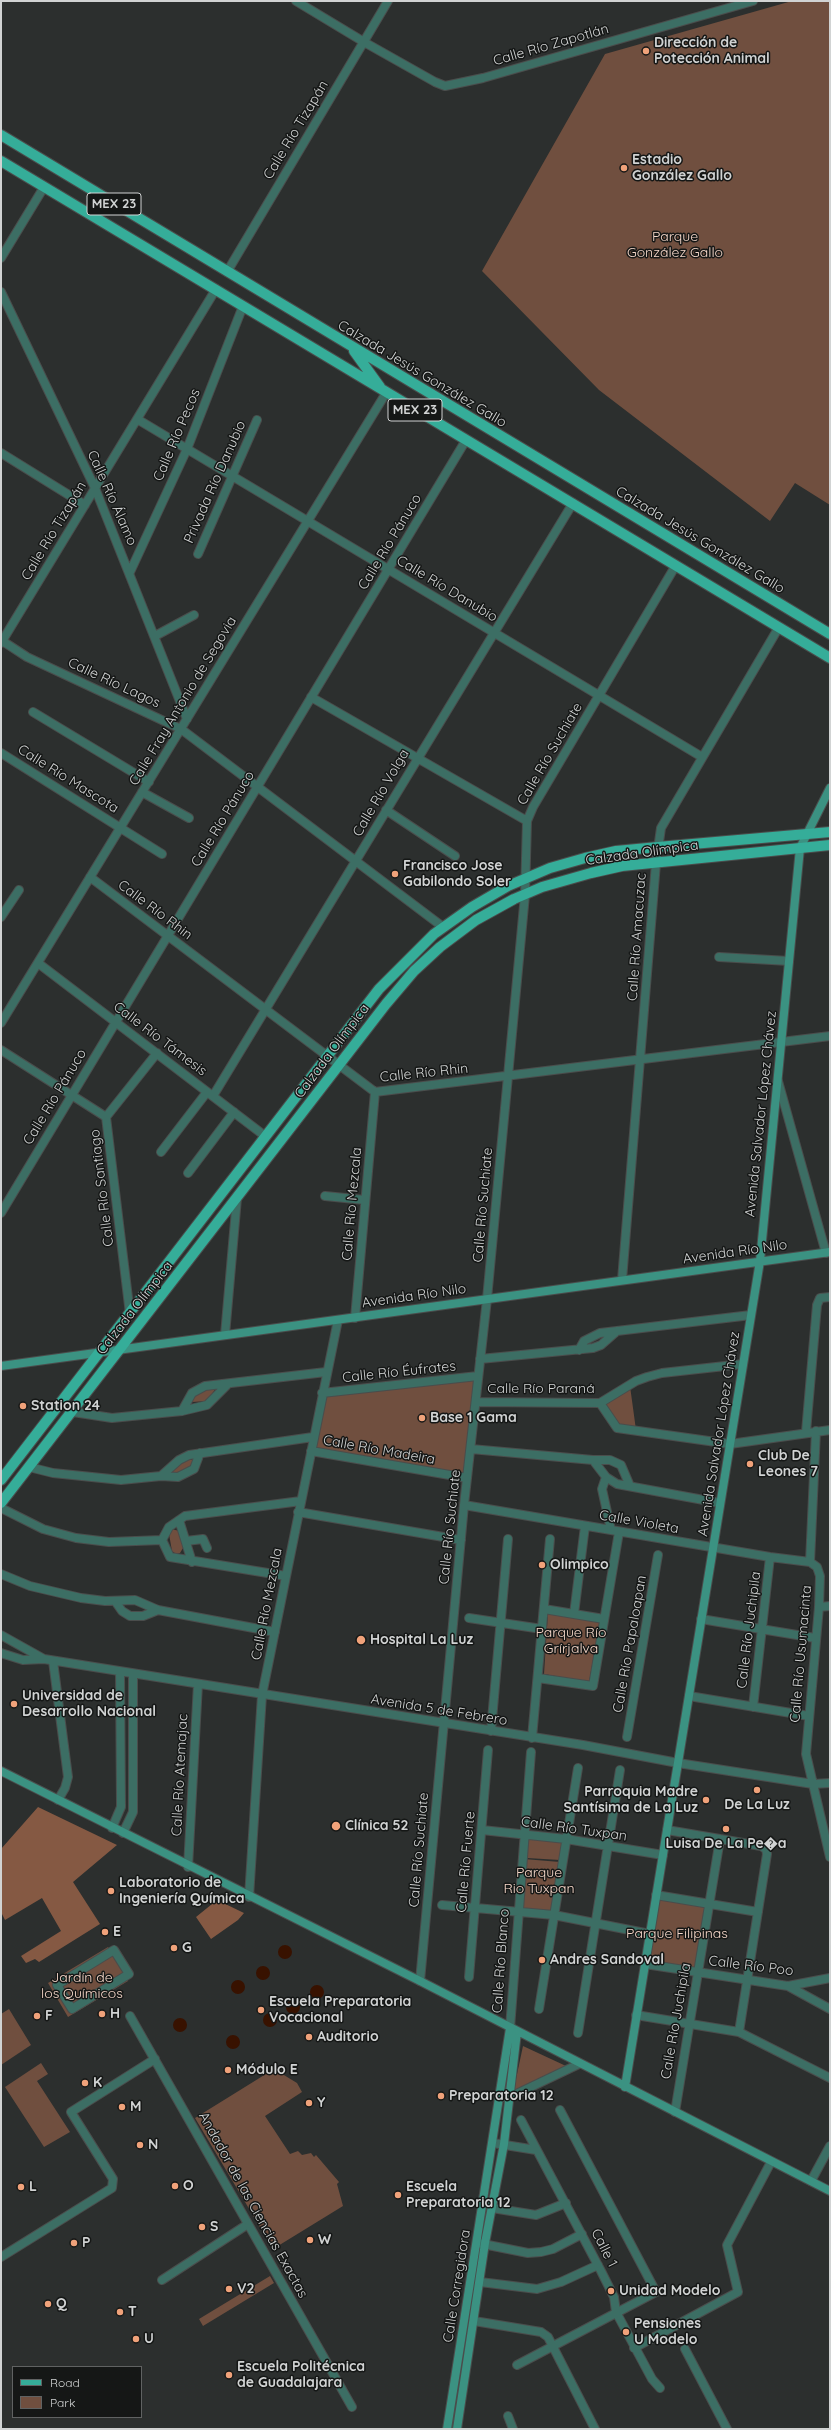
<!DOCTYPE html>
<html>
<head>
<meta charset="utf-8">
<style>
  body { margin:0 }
  #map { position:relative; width:831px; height:2430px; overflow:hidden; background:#2c2f2e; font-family:Quicksand,sans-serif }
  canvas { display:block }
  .frame { position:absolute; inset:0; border:2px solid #d1d3d3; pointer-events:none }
  .legend { position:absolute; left:12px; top:2366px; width:130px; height:52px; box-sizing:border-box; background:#151716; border:1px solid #606262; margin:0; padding:5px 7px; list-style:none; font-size:12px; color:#d1d3d3 }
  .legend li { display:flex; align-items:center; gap:8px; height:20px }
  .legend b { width:20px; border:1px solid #606262 }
</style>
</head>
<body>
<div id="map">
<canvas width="831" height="2430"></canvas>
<div class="frame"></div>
<ul class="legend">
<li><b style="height:5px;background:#35ad99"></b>Road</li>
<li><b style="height:11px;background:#704f3f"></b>Park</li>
</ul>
</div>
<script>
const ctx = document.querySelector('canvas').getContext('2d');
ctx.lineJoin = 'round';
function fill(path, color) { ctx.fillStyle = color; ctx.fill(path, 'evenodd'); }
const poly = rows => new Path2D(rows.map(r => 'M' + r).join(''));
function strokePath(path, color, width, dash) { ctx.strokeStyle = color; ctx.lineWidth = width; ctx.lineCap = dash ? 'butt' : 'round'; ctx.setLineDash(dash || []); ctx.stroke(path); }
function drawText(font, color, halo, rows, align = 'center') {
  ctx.font = font + ' Quicksand,sans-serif'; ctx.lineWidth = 3; ctx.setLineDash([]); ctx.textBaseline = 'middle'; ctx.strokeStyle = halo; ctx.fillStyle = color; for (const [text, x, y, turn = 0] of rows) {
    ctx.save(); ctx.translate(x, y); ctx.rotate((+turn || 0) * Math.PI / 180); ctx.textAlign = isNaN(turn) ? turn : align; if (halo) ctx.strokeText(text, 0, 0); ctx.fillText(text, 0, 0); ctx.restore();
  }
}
const green = poly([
  [792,1,830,1,830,505,795,483,770,521,599,390,482,271,605,54],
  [478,1376,467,1478,311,1451,322,1393],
  [630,1386,636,1430,617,1427,601,1403],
  [216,1388,207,1401,192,1402,196,1391],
  [186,1459,194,1460,189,1469,173,1474,169,1472],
  [172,1529,179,1531,183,1548,180,1553,176,1554,172,1551,169,1534],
  [548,1612,600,1621,589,1682,544,1674],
  [528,1836,564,1840,560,1860,527,1858],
  [524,1859,560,1862,552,1912,520,1910],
  [656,1895,709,1904,697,1973,645,1964],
  [108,1947,128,1981,68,2017,48,1983],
  [9,2009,31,2045,1,2065,1,2014],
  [523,2046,566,2066,567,2067,513,2093],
  [41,2063,48,2074,37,2081,70,2132,44,2147,5,2087],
  [274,2069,297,2083,302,2092,265,2116,290,2154,298,2151,302,2155,311,2153,314,2157,316,2155,339,2182,337,2184,343,2206,273,2249,195,2118],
  [270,2276,274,2283,203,2326,199,2319]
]);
const forest = poly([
  [38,1807,117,1845,73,1882,100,1924,39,1962,35,1959,26,1963,21,1956,61,1931,42,1898,5,1920,1,1912,1,1849],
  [217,1900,244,1913,238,1920,211,1939,196,1917]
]);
const water = poly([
  '278 1952a7 7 0 1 1 14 0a7 7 0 1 1-14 0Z',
  '256 1973a7 7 0 1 1 14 0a7 7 0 1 1-14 0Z',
  '231 1987a7 7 0 1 1 14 0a7 7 0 1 1-14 0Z',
  '310 1992a7 7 0 1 1 14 0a7 7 0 1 1-14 0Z',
  '286 2007a7 7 0 1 1 14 0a7 7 0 1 1-14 0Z',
  '263 2020a7 7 0 1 1 14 0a7 7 0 1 1-14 0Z',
  '173 2025a7 7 0 1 1 14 0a7 7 0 1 1-14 0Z',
  '226 2042a7 7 0 1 1 14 0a7 7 0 1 1-14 0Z'
]);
const street = poly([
  [296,1,364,42,435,82,445,86,483,78,753,1],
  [1,258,44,187],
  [227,272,388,1],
  [1,292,95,488,187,719],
  [137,419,702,757],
  [1,453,85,505],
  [198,554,257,420],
  [130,572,187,449,243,306],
  [155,636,194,615],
  [1,640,27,657,181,729,443,927],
  [1,643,216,289],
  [311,697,527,821],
  [33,712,149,782],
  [1,753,162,854],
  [142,792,189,818],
  [386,810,455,856],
  [90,877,375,1092,830,1036],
  [1,917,19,890],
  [719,957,789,961],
  [38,963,265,1136],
  [1,1023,386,393],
  [1,1050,106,1117],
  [778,1081,826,1253],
  [213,1096,573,503],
  [161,1152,207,1092],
  [188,1173,234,1112],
  [325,1196,365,1200],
  [1,1213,466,440],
  [622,1280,656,863,661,828,779,627],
  [130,1314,106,1117,157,1053],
  [355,1318,375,1092],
  [225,1335,237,1198],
  [579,1350,584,1341,600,1333,751,1315],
  [480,1359,593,1348,601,1345,617,1331],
  [322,1393,478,1376],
  [476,1402,600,1403,636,1381,647,1377,662,1373,743,1364],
  [600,1403,617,1428,730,1444,830,1430],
  [182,1411,192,1393,205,1386,326,1372],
  [73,1412,112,1418,182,1411,207,1405,227,1385],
  [806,1432,817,1305,820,1298,830,1297],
  [471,1449,593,1460,606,1477,617,1484,720,1503],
  [311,1451,467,1478],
  [593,1460,610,1460,621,1465,630,1486],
  [29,1467,53,1473,121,1480,161,1476,178,1477,194,1469,200,1453],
  [161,1476,179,1460,189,1455,313,1437],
  [606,1477,602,1489,611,1530],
  [464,1505,770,1557,810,1562,817,1567,820,1576,819,1607,806,1754,830,1857],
  [1,1508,43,1529,76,1538,109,1542,162,1540],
  [298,1512,461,1540],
  [179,1520,192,1562],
  [186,1541,203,1539,207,1548],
  [810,1562,816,1431],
  [1,1574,30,1586,81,1598,105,1601,135,1600,158,1610,275,1632],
  [286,1576,170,1557,162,1540,169,1527,185,1516,301,1501],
  [115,1601,122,1611,130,1616,143,1616,158,1610],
  [819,1607,830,1606],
  [544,1609,604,1619],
  [574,1614,585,1526],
  [469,1618,542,1629],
  [701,1619,815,1638],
  [1,1635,44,1659],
  [1,1653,23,1660,44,1659,583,1745,678,1763,813,1784,830,1783],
  [53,1661,68,1777,65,1788,58,1800],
  [538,1678,593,1686,619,1532],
  [689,1696,809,1716],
  [753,1707,770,1557],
  [491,1731,508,1539],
  [627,1737,658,1555],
  [532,1738,550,1539],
  [112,1828,121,1807,120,1672],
  [482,1830,566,1839,663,1855],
  [667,1830,761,1846,766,1849,767,1854,739,2032],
  [123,1833,133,1812,133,1674],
  [188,1867,198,1684],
  [656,1895,758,1912],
  [249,1897,262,1695,338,1320],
  [442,1905,554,1915,650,1934],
  [114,1950,129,1974,72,2009,57,1985,114,1950],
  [645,1964,788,1986,830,1978],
  [469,1977,488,1750],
  [420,1981,464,1505,487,1299,508,1076,525,895,527,821,533,807,676,565],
  [788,1986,830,2009],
  [539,2009,578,1768],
  [636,2015,739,2032,830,2078],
  [130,2016,352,2407],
  [510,2028,531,1752],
  [578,2033,620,1770],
  [500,2097,510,2097,579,2064],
  [675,2112,720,1839],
  [521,2120,601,2271,614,2297,616,2312,652,2379,660,2388],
  [493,2143,536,2150],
  [811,2181,830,2146],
  [492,2208,536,2215,566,2203],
  [478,2243,528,2253,541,2252,553,2249,582,2234],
  [1,2257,112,2188,113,2179,71,2112,155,2059],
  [162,2280,248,2224],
  [480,2282,537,2289,561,2282,598,2265],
  [474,2321,541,2332,548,2337,595,2429],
  [634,2348,738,2292,727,2245,771,2162],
  [685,2349,727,2429],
  [517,2365,656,2292,560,2110],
  [508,2416,513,2429]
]);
const secondary = poly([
  [1,1366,830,1252],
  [1,1771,420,1981,830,2191],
  [625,2087,760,1261,800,848,830,788],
  [447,2429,510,2028],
  [457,2429,485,2243,504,2144,517,2032]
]);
const primary = poly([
  [1,135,830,634],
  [1,161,830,658],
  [354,351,380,387],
  [1,1480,379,989,434,934,472,907,508,886,550,868,585,858,616,851,658,847,830,832],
  [1,1503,386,1004,414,971,440,947,476,920,514,899,542,887,591,873,622,866,830,845]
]);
const markers = [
  [646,51,4,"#f0a27a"],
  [624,168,4,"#f0a27a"],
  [395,874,4,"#f0a27a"],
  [23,1406,4,"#f0a27a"],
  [422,1418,4,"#f0a27a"],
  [750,1464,4,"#f0a27a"],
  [542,1565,4,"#f0a27a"],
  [361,1640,5,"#f0a27a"],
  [14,1704,4,"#f0a27a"],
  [757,1790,4,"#f0a27a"],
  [706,1800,4,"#f0a27a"],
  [336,1826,5,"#f0a27a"],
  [726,1829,4,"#f0a27a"],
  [111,1891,4,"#f0a27a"],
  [105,1932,4,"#f0a27a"],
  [174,1948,4,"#f0a27a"],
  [542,1960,4,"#f0a27a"],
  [261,2010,4,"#f0a27a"],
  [102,2014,4,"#f0a27a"],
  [37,2016,4,"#f0a27a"],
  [309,2037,4,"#f0a27a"],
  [228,2070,4,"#f0a27a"],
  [85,2083,4,"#f0a27a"],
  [441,2096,4,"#f0a27a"],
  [309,2103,4,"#f0a27a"],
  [122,2107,4,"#f0a27a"],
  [140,2145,4,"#f0a27a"],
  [175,2186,4,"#f0a27a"],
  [21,2187,4,"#f0a27a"],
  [398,2195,4,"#f0a27a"],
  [202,2227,4,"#f0a27a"],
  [310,2240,4,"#f0a27a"],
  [74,2243,4,"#f0a27a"],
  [229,2289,4,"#f0a27a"],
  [611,2291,4,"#f0a27a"],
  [48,2304,4,"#f0a27a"],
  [120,2312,4,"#f0a27a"],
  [626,2332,4,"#f0a27a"],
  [136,2339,4,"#f0a27a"],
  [229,2375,4,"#f0a27a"]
];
const shields = [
  [114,204,54],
  [415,410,54]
];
const shieldNames = [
  ["MEX 23",114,204],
  ["MEX 23",415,410]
];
const poiNames = [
  ["Dirección de",654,43],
  ["Potección Animal",654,59],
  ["Estadio",632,160],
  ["González Gallo",632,176],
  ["Francisco Jose",403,866],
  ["Gabilondo Soler",403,882],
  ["Station 24",31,1406],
  ["Base 1 Gama",430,1418],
  ["Club De",758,1456],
  ["Leones 7",758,1472],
  ["Olimpico",550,1565],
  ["Hospital La Luz",370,1640],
  ["Universidad de",22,1696],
  ["Desarrollo Nacional",22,1712],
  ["Parroquia Madre",698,1792,"right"],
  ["Santísima de La Luz",698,1808,"right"],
  ["De La Luz",757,1805,"center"],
  ["Clínica 52",345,1826],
  ["Luisa De La Pe�a",726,1844,"center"],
  ["Laboratorio de",119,1883],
  ["Ingeniería Química",119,1899],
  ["E",113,1932],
  ["G",182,1948],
  ["Andres Sandoval",550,1960],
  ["Escuela Preparatoria",269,2002],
  ["Vocacional",269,2018],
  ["H",110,2014],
  ["F",45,2016],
  ["Auditorio",317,2037],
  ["Módulo E",236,2070],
  ["K",93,2083],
  ["Preparatoria 12",449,2096],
  ["Y",317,2103],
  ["M",130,2107],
  ["N",148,2145],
  ["O",183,2186],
  ["L",29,2187],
  ["Escuela",406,2187],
  ["Preparatoria 12",406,2203],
  ["S",210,2227],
  ["W",318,2240],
  ["P",82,2243],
  ["V2",237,2289],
  ["Unidad Modelo",619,2291],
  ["Q",56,2304],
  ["T",128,2312],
  ["Pensiones",634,2324],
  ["U Modelo",634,2340],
  ["U",144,2339],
  ["Escuela Politécnica",237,2367],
  ["de Guadalajara",237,2383]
];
const streetNames = [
  ["Calle Río Zapotlán",551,45,-16],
  ["Calle Río Tizapán",296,130,-59],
  ["Calzada Jesús González Gallo",422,374,31],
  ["Calle Río Pecos",177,435,-67],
  ["Privada Río Danubio",215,482,-66],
  ["Calle Río Álamo",112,498,66],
  ["Calle Río Tizapán",54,531,-59],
  ["Calzada Jesús González Gallo",700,540,31],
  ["Calle Río Pánuco",390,542,-59],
  ["Calle Río Danubio",447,589,31],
  ["Calle Río Lagos",114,683,25],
  ["Calle Fray Antonio de Segovia",183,701,-59],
  ["Calle Río Suchiate",550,754,-60],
  ["Calle Río Mascota",68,779,32],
  ["Calle Río Volga",381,793,-60],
  ["Calle Río Pánuco",223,819,-59],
  ["Calzada Olímpica",642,853,-8],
  ["Calle Río Rhin",155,910,37],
  ["Calle Río Amacuzac",637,937,-86],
  ["Calle Río Támesis",160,1039,37],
  ["Calzada Olímpica",332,1051,-53],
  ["Calle Río Rhin",424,1073,-6],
  ["Calle Río Pánuco",55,1097,-59],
  ["Avenida Salvador López Chávez",761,1114,-84],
  ["Calle Río Santiago",102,1188,-97],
  ["Calle Río Mezcala",352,1204,-85],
  ["Calle Río Suchiate",483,1205,-85],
  ["Avenida Río Nilo",735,1252,-8],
  ["Avenida Río Nilo",414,1296,-8],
  ["Calzada Olímpica",135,1308,-52],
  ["Calle Río Éufrates",399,1372,-6],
  ["Calle Río Paraná",541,1389],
  ["Avenida Salvador López Chávez",719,1434,-81],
  ["Calle Río Madeira",379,1450,10],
  ["Calle Violeta",639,1522,10],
  ["Calle Río Suchiate",450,1527,-84],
  ["Calle Río Mezcala",267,1604,-79],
  ["Calle Río Juchipila",749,1630,-83],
  ["Calle Río Papaloapan",630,1644,-80],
  ["Calle Río Usumacinta",801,1654,-85],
  ["Avenida 5 de Febrero",439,1710,9],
  ["Calle Río Atemajac",180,1775,-87],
  ["Calle Río Tuxpan",574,1829,8],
  ["Calle Río Suchiate",419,1850,-85],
  ["Calle Río Fuerte",466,1862,-85],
  ["Calle Río Blanco",501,1961,-86],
  ["Calle Río Poo",751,1966,7],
  ["Calle Río Juchipila",676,2021,-80],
  ["Andador de las Ciencias Exactas",253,2205,61],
  ["Calle 1",604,2248,63],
  ["Calle Corregidora",457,2286,-81]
];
const parkNames = [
  ["Parque",675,237],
  ["González Gallo",675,253],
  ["Parque Río",571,1633],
  ["Grírjalva",571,1649],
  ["Parque",539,1873],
  ["Rio Tuxpan",539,1889],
  ["Parque Filipinas",677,1934],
  ["Jardín de",82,1978],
  ["los Químicos",82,1994]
];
fill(green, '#704f3f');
fill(forest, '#855943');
fill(water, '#381200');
strokePath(street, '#4a4d4c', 10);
strokePath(secondary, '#4a4d4c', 10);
strokePath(primary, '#4a4d4c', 12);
strokePath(street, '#3c6e64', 8);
strokePath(secondary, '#3b9282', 8);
strokePath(primary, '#35ad99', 10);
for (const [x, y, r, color] of markers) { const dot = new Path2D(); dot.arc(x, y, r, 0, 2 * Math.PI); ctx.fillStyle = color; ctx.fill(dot); strokePath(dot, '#151716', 1.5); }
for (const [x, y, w] of shields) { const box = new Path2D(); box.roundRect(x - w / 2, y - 11, w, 22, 3); ctx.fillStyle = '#151716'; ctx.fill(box); strokePath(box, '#d1d3d3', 1); }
drawText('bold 13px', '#d1d3d3', null, shieldNames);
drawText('bold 14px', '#d1d3d3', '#151716', poiNames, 'left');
drawText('14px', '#d1d3d3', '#151716', streetNames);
drawText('14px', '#f6d8ca', '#151716', parkNames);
</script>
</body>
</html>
